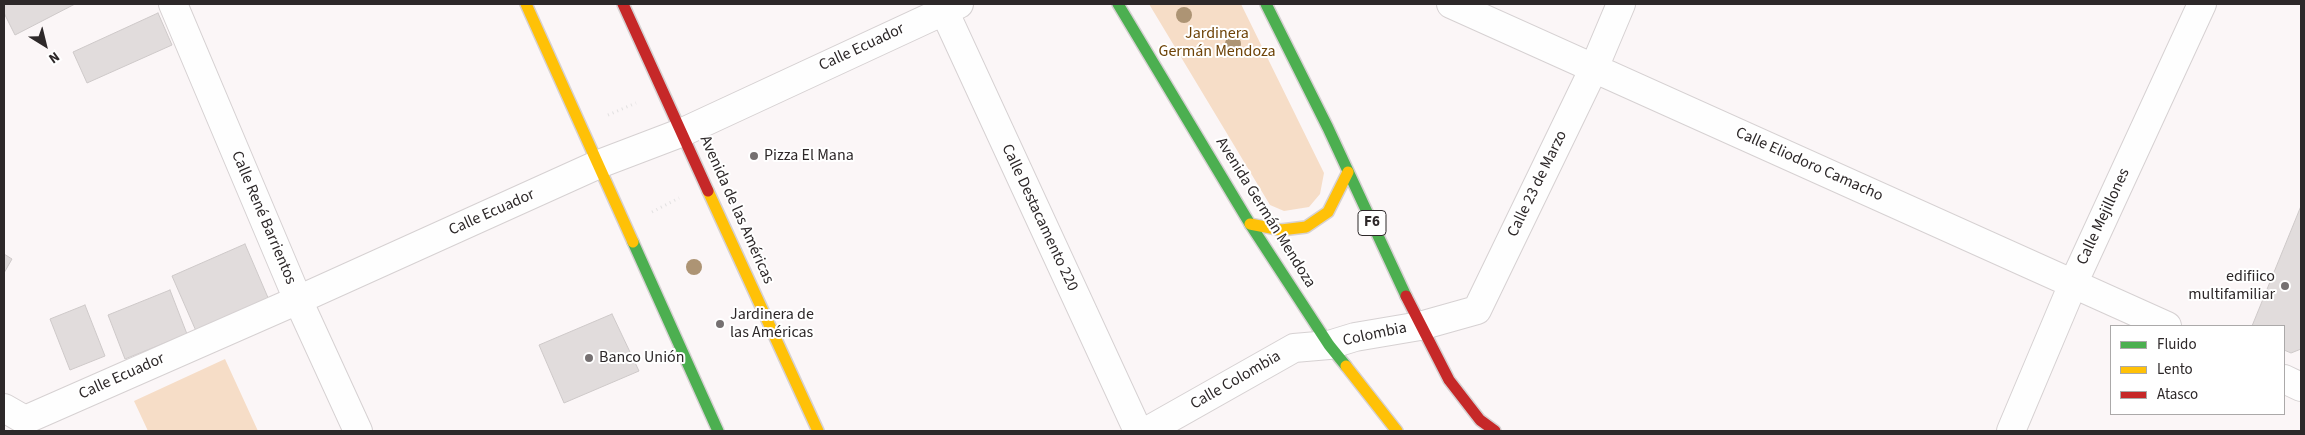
<!DOCTYPE html>
<html>
<head>
<meta charset="utf-8">
<style>
  body { margin:0 }
  #map { position:relative; width:2305px; height:435px; overflow:hidden; background:#fbf6f7; font-family:"Source Sans 3",sans-serif }
  canvas { display:block }
  .frame { position:absolute; inset:0; border:5px solid #2d2829; pointer-events:none }
  .legend { position:absolute; left:2110px; top:325px; width:175px; height:90px; box-sizing:border-box; background:#fff; border:1px solid #aba9a9; margin:0; padding:6px 9px; list-style:none; font-size:15px; color:#2d2829 }
  .legend li { display:flex; align-items:center; gap:10px; height:25px }
  .legend b { width:25px; border:1px solid #aba9a9 }
  .north { position:absolute; left:20px; top:20px; width:50px; height:50px; -webkit-text-stroke:4px #fff; paint-order:stroke; rotate:144deg; font-size:14px; font-weight:700; line-height:20px; text-align:center; color:#2d2829 }
  .north::after { content:''; display:block; margin:auto; width:18px; height:22px; background:#2d2829; clip-path:polygon(50% 0,100% 100%,50% 72%,0 100%) }
</style>
</head>
<body>
<div id="map">
<canvas width="2305" height="435"></canvas>
<div class="frame"></div>
<ul class="legend">
<li><b style="height:6px;background:#4caf50"></b>Fluido</li>
<li><b style="height:6px;background:#ffc107"></b>Lento</li>
<li><b style="height:6px;background:#c62828"></b>Atasco</li>
</ul>
<div class="north">N</div>
</div>
<script>
const ctx = document.querySelector('canvas').getContext('2d');
ctx.lineJoin = 'round';
function fill(path, color) { ctx.fillStyle = color; ctx.fill(path, 'evenodd'); }
const poly = rows => new Path2D(rows.map(r => 'M' + r).join(''));
function strokePath(path, color, width, dash) { ctx.strokeStyle = color; ctx.lineWidth = width; ctx.lineCap = dash ? 'butt' : 'round'; ctx.setLineDash(dash || []); ctx.stroke(path); }
function drawText(font, color, halo, rows, align = 'center') {
  ctx.font = font + ' "Source Sans 3",sans-serif'; ctx.lineWidth = 4; ctx.setLineDash([]); ctx.textBaseline = 'middle'; ctx.strokeStyle = halo; ctx.fillStyle = color; for (const [text, x, y, turn = 0] of rows) {
    ctx.save(); ctx.translate(x, y); ctx.rotate((+turn || 0) * Math.PI / 180); ctx.textAlign = isNaN(turn) ? turn : align; if (halo) ctx.strokeText(text, 0, 0); ctx.fillText(text, 0, 0); ctx.restore();
  }
}
const green = poly([
  [1149,4,1241,4,1324,173,1320,194,1309,207,1284,211,1270,205],
  [225,359,258,431,148,431,134,401]
]);
const building = poly([
  [4,4,75,4,15,35,4,13,4,4],
  [158,13,172,45,87,83,73,52,158,13],
  [2301,206,2301,349,2291,353,2284,350,2284,326,2252,326,2301,206],
  [245,244,269,300,196,331,172,276,245,244],
  [4,254,12,259,4,273,4,254],
  [170,290,187,334,125,359,108,315,170,290],
  [85,305,105,356,70,370,50,319,85,305],
  [612,314,639,371,564,403,539,345,612,314]
]);
const path = poly([
  [608,115,636,103],
  [652,212,679,198]
]);
const street = poly([
  [173,4,298,300,358,431],
  [941,4,1138,431],
  [1451,4,2167,326],
  [2284,379,2301,387],
  [4,408,25,420],
  [25,420,298,300,599,164,683,132,959,4],
  [1147,431,1294,348,1329,345,1355,337,1420,326,1477,310,1594,68,1621,4],
  [2011,431,2073,284,2202,4]
]);
const fast = poly([
  [1118,4,1250,224,1329,345,1346,366],
  [1266,4,1328,128,1406,296],
  [633,242,718,431]
]);
const slow = poly([
  [526,4,633,242],
  [708,191,818,431],
  [1250,224,1281,230,1306,227,1328,212,1348,172],
  [1346,366,1397,431]
]);
const jam = poly([
  [623,4,708,191],
  [1406,296,1449,380,1480,420,1495,431]
]);
const trees = [
  [1184,15],
  [1233,44],
  [694,267]
];
const markers = [
  [754,156,5,"#757071"],
  [2285,286,5,"#757071"],
  [720,324,5,"#757071"],
  [589,358,5,"#757071"]
];
const shields = [
  [1372,223,28]
];
const shieldNames = [
  ["F6",1372,223]
];
const parkNames = [
  ["Jardinera",1217,34],
  ["Germán Mendoza",1217,52]
];
const streetNames = [
  ["Calle Ecuador",862,48,-25],
  ["Calle Eliodoro Camacho",1809,165,24],
  ["Calle 23 de Marzo",1538,184,-64],
  ["Avenida de las Américas",736,210,66],
  ["Calle Ecuador",492,213,-24],
  ["Avenida Germán Mendoza",1265,213,58],
  ["Calle Mejillones",2104,217,-65],
  ["Calle René Barrientos",263,218,67],
  ["Calle Destacamento 220",1039,218,65],
  ["Colombia",1375,335,-12],
  ["Calle Ecuador",122,377,-24],
  ["Calle Colombia",1236,381,-30]
];
const poiNames = [
  ["Pizza El Mana",764,156],
  ["edifiico",2275,277,"right"],
  ["multifamiliar",2275,295,"right"],
  ["Jardinera de",730,315],
  ["las Américas",730,333],
  ["Banco Unión",599,358]
];
fill(green, '#f6ddc7');
fill(building, '#e1dcdc');
strokePath(building, '#cec9c9', 1);
strokePath(street, '#d6d1d2', 30);
strokePath(fast, '#d6d1d2', 14);
strokePath(slow, '#d6d1d2', 14);
strokePath(jam, '#d6d1d2', 14);
strokePath(path, '#e2e1e1', 3, [1, 4]);
strokePath(street, '#fefefe', 28);
strokePath(fast, '#4caf50', 11);
strokePath(slow, '#ffc107', 11);
strokePath(jam, '#c62828', 11);
ctx.fillStyle = '#ad9474';
for (const [x, y] of trees) { ctx.beginPath(); ctx.arc(x, y, 8, 0, 2 * Math.PI); ctx.fill(); }
for (const [x, y, r, color] of markers) { const dot = new Path2D(); dot.arc(x, y, r, 0, 2 * Math.PI); ctx.fillStyle = color; ctx.fill(dot); strokePath(dot, '#fff', 2); }
for (const [x, y, w] of shields) { const box = new Path2D(); box.roundRect(x - w / 2, y - 12.5, w, 25, 4); ctx.fillStyle = '#fff'; ctx.fill(box); strokePath(box, '#2d2829', 1); }
drawText('bold 15px', '#2d2829', null, shieldNames);
drawText('16px', '#6e4308', '#fff', parkNames);
drawText('16px', '#2d2829', '#fff', streetNames);
drawText('16px', '#2d2829', '#fff', poiNames, 'left');
</script>
</body>
</html>
